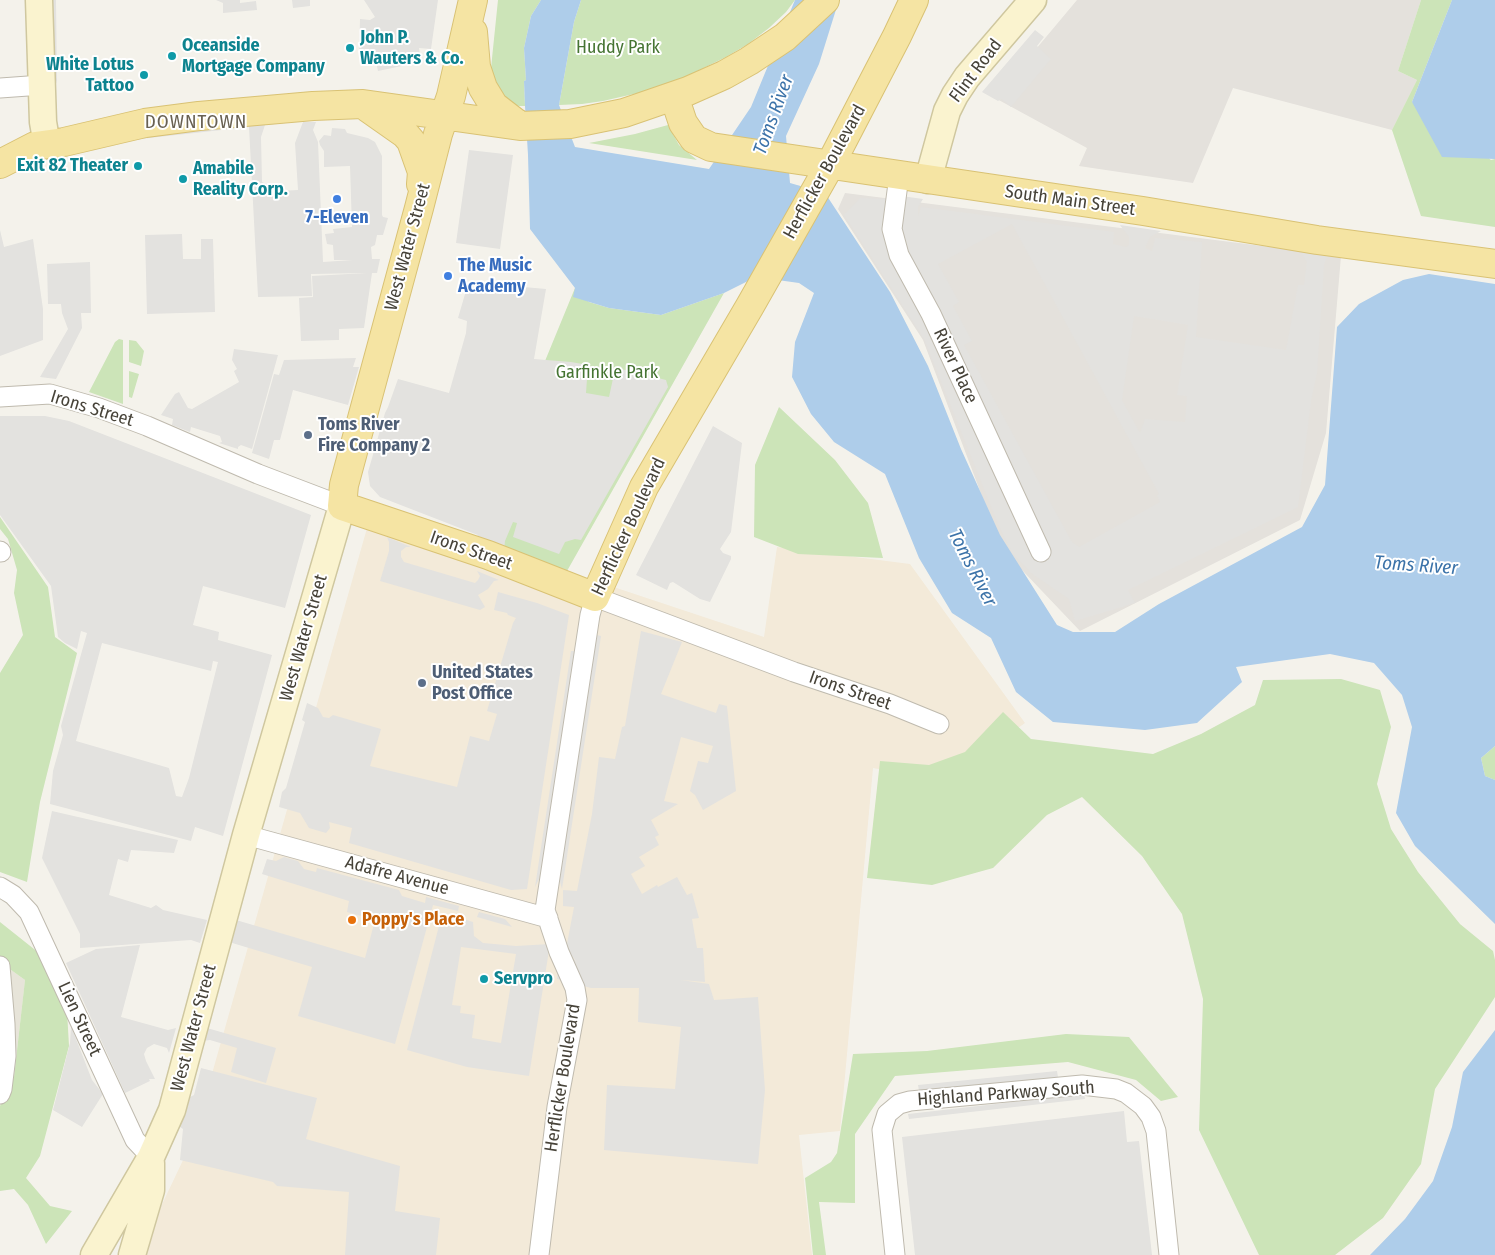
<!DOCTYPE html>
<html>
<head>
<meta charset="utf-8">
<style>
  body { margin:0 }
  canvas { display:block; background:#f4f2eb }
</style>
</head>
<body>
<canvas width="1495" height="1255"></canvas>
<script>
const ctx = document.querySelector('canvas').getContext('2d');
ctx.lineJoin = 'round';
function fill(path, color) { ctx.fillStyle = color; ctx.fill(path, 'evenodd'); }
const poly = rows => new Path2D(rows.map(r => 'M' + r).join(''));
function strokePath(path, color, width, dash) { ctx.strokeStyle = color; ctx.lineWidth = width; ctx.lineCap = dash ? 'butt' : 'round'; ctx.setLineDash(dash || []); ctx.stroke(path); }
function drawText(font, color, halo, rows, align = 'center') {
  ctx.font = font + ' "Fira Sans Condensed",sans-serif'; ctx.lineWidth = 4; ctx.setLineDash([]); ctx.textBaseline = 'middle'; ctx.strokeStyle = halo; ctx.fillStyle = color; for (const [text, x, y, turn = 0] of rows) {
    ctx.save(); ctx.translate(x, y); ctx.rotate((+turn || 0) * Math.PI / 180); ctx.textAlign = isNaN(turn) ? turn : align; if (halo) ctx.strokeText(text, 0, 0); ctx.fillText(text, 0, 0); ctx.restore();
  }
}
const residential = poly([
  [0,962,25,980,14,1077,0,1106]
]);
const commercial = poly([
  [373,507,764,637,777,547,910,564,1025,723,943,781,873,768,840,1131,799,1135,812,1255,138,1255,194,1137]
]);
const industrial = poly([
  [1077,0,1421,0,1398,71,1417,80,1392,130,1233,88,1193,183,1079,166,1087,148,995,98],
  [845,193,1341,256,1326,433,1300,520,1080,631,1002,549,923,340,838,209]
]);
const green = poly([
  [498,0,541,0,531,16,524,48,526,80,524,81,525,106,519,106,510,103,495,88,491,68],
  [581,0,795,0,786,12,769,28,748,44,726,57,679,80,638,93,603,101,582,104,559,105,574,22],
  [1421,0,1452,0,1412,102,1491,160,1495,159,1495,227,1421,216,1392,130,1417,80,1398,71],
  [668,125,679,145,697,160,589,143,635,134],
  [575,288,589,302,609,308,661,315,724,293,567,571,492,546,545,361],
  [119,339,123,340,123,404,89,392,115,342],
  [129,340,136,341,144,351,141,366,129,362],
  [129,371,139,374,132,398,129,397],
  [779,407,835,460,868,503,883,558,798,554,754,537,755,465],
  [0,517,48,587,55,637,77,653,40,802,27,882,0,872,0,673,23,635,14,593,17,570,8,539,0,529],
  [1341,679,1380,690,1391,727,1377,784,1391,829,1418,872,1460,924,1493,951,1495,960,1495,997,1435,1089,1421,1164,1383,1218,1335,1255,1259,1255,1199,1130,1203,999,1182,914,1142,856,1082,797,1047,815,993,868,932,885,867,878,880,761,929,765,965,752,1003,712,1031,739,1153,754,1201,734,1255,705,1263,680],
  [1495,746,1495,780,1485,776,1481,758],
  [0,922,39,953,67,1011,69,1046,40,1156,26,1178,50,1206,72,1211,46,1244,28,1205,14,1189,0,1191,0,1106,14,1077,25,980,0,962],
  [1066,1034,1129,1037,1178,1097,1161,1101,1136,1080,1068,1062,895,1076,855,1134,855,1203,819,1202,826,1255,813,1255,805,1178,831,1162,837,1153,853,1054,927,1051]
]);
const parking = poly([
  [50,0,56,0,57,84,51,62],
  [216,0,240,0,240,3,256,1,257,10,223,13,223,3],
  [292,0,310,0,310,6,293,8],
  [364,0,438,0,431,49,419,48,421,62,378,71,375,57,359,56,360,19,370,20,375,17],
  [1035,30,1044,37,1037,46,1051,59,1011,107,1004,101,1001,99,998,101,982,92],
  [296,117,296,122,265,125,261,137,262,182,280,191,298,190,295,143,303,122,316,122,313,130,318,142,323,262,353,260,334,260,333,245,327,244,325,234,334,233,333,229,352,227,350,166,324,167,324,151,320,145,319,141,324,135,331,136,332,128,345,129,347,133,368,138,375,142,382,156,382,215,383,217,388,218,383,235,377,235,375,245,371,247,372,259,380,259,377,273,372,273,364,328,339,329,339,340,301,341,299,298,313,297,312,276,367,273,311,274,312,296,258,297,249,127,149,138,121,142,147,132],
  [469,150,513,155,500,249,456,243],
  [887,194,923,199,918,207,918,216,921,207,1114,232,1113,244,1126,247,1129,245,1129,237,1120,225,1161,231,1150,237,1145,248,1152,251,1155,238,1202,242,1196,337,1286,350,1298,285,1304,285,1307,262,1300,251,1335,254,1326,259,1324,265,1317,374,1311,401,1298,507,1128,590,1135,603,1075,621,1069,599,1031,573,1012,553,998,524,924,339,844,215,860,198,886,199,887,212,890,204],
  [1012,224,1159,494,1157,495,1160,502,1079,547,1072,542,964,345,972,341,953,306,959,302,938,264],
  [1134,316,1188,325,1177,395,1187,396,1185,422,1145,419,1140,433,1122,400],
  [0,230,4,247,33,239,43,309,43,340,0,356],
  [182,234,183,259,201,259,201,239,213,239,215,312,147,314,145,235],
  [90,262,91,313,81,313,82,328,56,379,40,377,68,329,62,313,61,304,48,304,47,264],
  [479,283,546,289,534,359,571,362,588,365,586,393,609,397,614,374,617,368,666,380,668,387,581,540,575,539,565,542,559,554,513,537,517,523,513,522,505,541,504,550,474,540,478,535,380,497,370,486,368,472,385,413,388,407,398,379,449,393,466,333,467,321,458,318,468,284,476,286],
  [234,349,278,355,252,449,241,445,238,447,238,449,219,443,222,442,220,436,191,427,190,432,172,425,173,419,161,415,175,394,179,392,188,408,192,409,239,382,234,371,237,369,232,360],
  [356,358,353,367,359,367,348,405,293,390,280,440,274,440,269,459,252,453,274,374,279,375,284,360],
  [0,416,45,416,69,421,311,515,285,608,203,586,193,625,219,632,218,640,272,655,223,836,195,827,191,841,50,804,53,771,63,735,61,726,87,633,81,631,77,649,65,643,58,637,51,586,0,515],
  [102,643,211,671,213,661,218,662,189,778,182,797,176,796,169,768,76,741],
  [713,426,742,443,731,532,720,549,723,553,731,556,731,559,710,602,700,599,673,582,670,583,667,590,636,575],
  [387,537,411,547,406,547,401,551,401,557,404,562,475,583,478,580,480,576,477,571,499,580,494,581,488,589,478,595,485,607,480,610,380,581,389,551,389,542],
  [498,592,537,603,569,615,527,889,511,890,349,843,352,828,329,822,330,828,326,833,309,828,300,813,279,807,282,792,286,788,305,722,302,720,307,703,318,708,323,717,329,718,333,715,381,729,370,766,457,787,470,736,489,741,497,714,487,711,513,623,516,618,508,615,507,613,494,610],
  [641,631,682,642,661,694,716,713,719,704,727,706,736,791,703,810,695,795,690,791,698,761,708,763,713,746,681,737,664,801,678,804,651,820,659,835,655,837,659,845,639,857,645,866,631,874,642,894,657,885,658,887,677,877,687,895,692,893,699,918,692,919,697,948,703,948,705,982,681,980,709,984,714,1000,758,997,765,1090,758,1164,604,1150,607,1085,675,1089,681,1027,638,1022,639,988,591,988,557,979,561,947,577,962,566,949,574,907,563,906,563,890,577,891,592,814,599,757,615,759,622,727,625,726],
  [597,635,601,636,562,889,559,878],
  [571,651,575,651,540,877,535,887],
  [52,811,178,840,174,853,131,850,128,862,118,859,109,895,151,908,156,905,163,910,207,920,200,943,191,940,80,948,80,934,42,858],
  [284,857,298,861,304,869,316,872,317,868,399,890,402,896,425,903,426,897,459,906,458,911,433,905,395,1044,298,1016,312,967,229,942,242,879,251,868,236,920,365,958,375,920,347,912,349,901,262,874,267,859,276,861],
  [479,912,505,919,512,927,477,917],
  [457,917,473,922,474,936,483,943,516,946,550,944,529,1076,467,1067,407,1050,440,922,455,925],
  [461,947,516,954,501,1043,472,1038,475,1015,460,1013,461,1006,452,1005],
  [140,945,121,1017,168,1030,176,1028,169,1053,167,1048,154,1044,147,1048,144,1054,146,1061,155,1079,149,1079,150,1081,125,1093,66,963,96,949],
  [71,1026,92,1080,103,1094,82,1127,53,1110,70,1043],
  [207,1028,276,1048,266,1083,231,1072,237,1048,210,1040,202,1041],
  [201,1068,317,1098,306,1139,400,1166,395,1211,440,1218,436,1255,345,1255,349,1192,277,1186,273,1182,180,1160,183,1129,176,1124,187,1096,190,1097,194,1095],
  [1057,1071,1058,1077,919,1091,918,1085],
  [1084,1094,1085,1099,909,1119,908,1114],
  [1124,1111,1127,1142,1139,1141,1152,1255,915,1255,902,1137]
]);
const water = poly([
  [541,0,581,0,574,22,559,105,575,147,709,169,751,107,795,0,839,0,819,64,786,136,790,183,825,193,890,292,928,366,961,449,1000,535,1057,625,1073,632,1115,632,1159,604,1302,527,1325,485,1337,327,1359,304,1403,280,1429,274,1495,284,1495,746,1481,758,1485,776,1495,780,1495,924,1415,846,1396,813,1412,727,1402,695,1374,663,1330,654,1236,667,1242,682,1197,723,1145,730,1053,722,1016,692,991,638,952,613,919,558,885,474,834,442,811,414,792,377,795,342,814,293,799,283,756,277,724,293,661,315,609,308,573,297,575,288,530,229,528,155,525,106,524,81,526,80,524,48,531,16],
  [1452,0,1495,0,1495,159,1442,157,1412,102],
  [1495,1030,1495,1255,1370,1255,1405,1219,1433,1181,1452,1127,1463,1072]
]);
const street = poly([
  [0,88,42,85],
  [899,176,892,229,899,255,931,314,1041,552],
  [0,397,50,394,99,408,147,426,258,474,342,506],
  [0,551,1,552],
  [246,835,548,918],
  [0,887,13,895,29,912,135,1140,151,1157],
  [0,966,5,1024,6,1056,2,1089,0,1094],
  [539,1255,557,1107,577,1000,575,988,559,952,545,910,590,615,595,597,794,672,890,704,939,724],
  [895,1255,882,1130,887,1114,899,1104,910,1101,1082,1085,1116,1089,1126,1093,1143,1106,1151,1117,1156,1131,1169,1255]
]);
const secondary = poly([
  [39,0,43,122,47,145],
  [928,180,947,111,955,95,967,77,1033,0],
  [94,1255,151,1157,172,1110,246,835,342,506],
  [132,1255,151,1190,151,1163]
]);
const primary = poly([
  [473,0,451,96,438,134,419,208,344,485,342,506,488,555,595,597,644,487,750,306,830,165,897,36,914,0],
  [473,32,476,67,483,88,494,106,520,126],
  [674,96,683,123,694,139,711,147,1143,211,1317,240,1495,264],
  [368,108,405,134,411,141,422,172,421,184],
  [0,164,35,146,64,142,145,123,199,116,313,106,363,104,520,126,570,124,624,113,688,91,724,75,749,61,785,37,825,0]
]);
const markers = [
  [350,48,5,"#0f9aa8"],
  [172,56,5,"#0f9aa8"],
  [144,75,5,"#0f9aa8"],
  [138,166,5,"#0f9aa8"],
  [183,179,5,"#0f9aa8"],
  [337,199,5,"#3f7fe0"],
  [448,276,5,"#3f7fe0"],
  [308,435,5,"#5c6f8a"],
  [422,683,5,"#5c6f8a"],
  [352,920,5,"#e8710a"],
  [484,979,5,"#0f9aa8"]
];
const cultureNames = [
  ["John P.",360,38],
  ["Wauters & Co.",360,59],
  ["Oceanside",182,46],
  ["Mortgage Company",182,67],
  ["White Lotus",134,65,"right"],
  ["Tattoo",134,86,"right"],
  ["Exit 82 Theater",128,166,"right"],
  ["Amabile",193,169],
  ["Reality Corp.",193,190],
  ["Servpro",494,979]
];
const parkNames = [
  ["Huddy Park",618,48],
  ["Garfinkle Park",607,373]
];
const streetNames = [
  ["Flint Road",976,71,-53],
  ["Herflicker Boulevard",825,172,-61],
  ["South Main Street",1070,201,8],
  ["West Water Street",408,247,-75],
  ["River Place",955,366,65],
  ["Irons Street",92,409,17],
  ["Herflicker Boulevard",629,527,-65],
  ["Irons Street",471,551,19],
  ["West Water Street",304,638,-74],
  ["Irons Street",850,691,19],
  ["Adafre Avenue",397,876,15],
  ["Lien Street",79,1019,65],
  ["West Water Street",194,1028,-75],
  ["Herflicker Boulevard",563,1078,-81],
  ["Highland Parkway South",1006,1094,-4]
];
const shopNames = [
  ["7-Eleven",337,218],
  ["The Music",458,266,"left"],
  ["Academy",458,287,"left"]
];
const serviceNames = [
  ["Toms River",318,425],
  ["Fire Company 2",318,446],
  ["United States",432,673],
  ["Post Office",432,694]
];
const foodNames = [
  ["Poppy's Place",362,920]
];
const waterNames = [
  ["Toms River",774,115,-70],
  ["Toms River",1416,566,4],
  ["Toms River",972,568,63]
];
const neighbourhoodNames = [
  ["DOWNTOWN",196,123]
];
fill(residential, '#e7e4d9');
fill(commercial, '#f3ead9');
fill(industrial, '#e4e1dc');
fill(green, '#cce4b8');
fill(parking, '#e3e2df');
fill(water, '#aecdea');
strokePath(street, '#bfbaae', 21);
strokePath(secondary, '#cfc79f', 29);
strokePath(primary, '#d9c274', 30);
strokePath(street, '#fff', 19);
strokePath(secondary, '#faf3cf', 26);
strokePath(primary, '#f5e4a3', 28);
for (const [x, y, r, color] of markers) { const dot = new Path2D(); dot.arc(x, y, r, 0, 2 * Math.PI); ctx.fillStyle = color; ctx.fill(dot); strokePath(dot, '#fff', 2); }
drawText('bold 18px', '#0d838f', '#fff', cultureNames, 'left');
drawText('18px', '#457432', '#fff', parkNames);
drawText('18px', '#474339', '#fff', streetNames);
drawText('bold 18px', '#366cbe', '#fff', shopNames);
drawText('bold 18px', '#4e5e75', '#fff', serviceNames, 'left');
drawText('bold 18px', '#c56008', '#fff', foodNames, 'left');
drawText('italic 19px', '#3c73a9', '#fff', waterNames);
ctx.letterSpacing = '1px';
drawText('19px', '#696152', '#fff', neighbourhoodNames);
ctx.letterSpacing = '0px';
</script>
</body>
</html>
